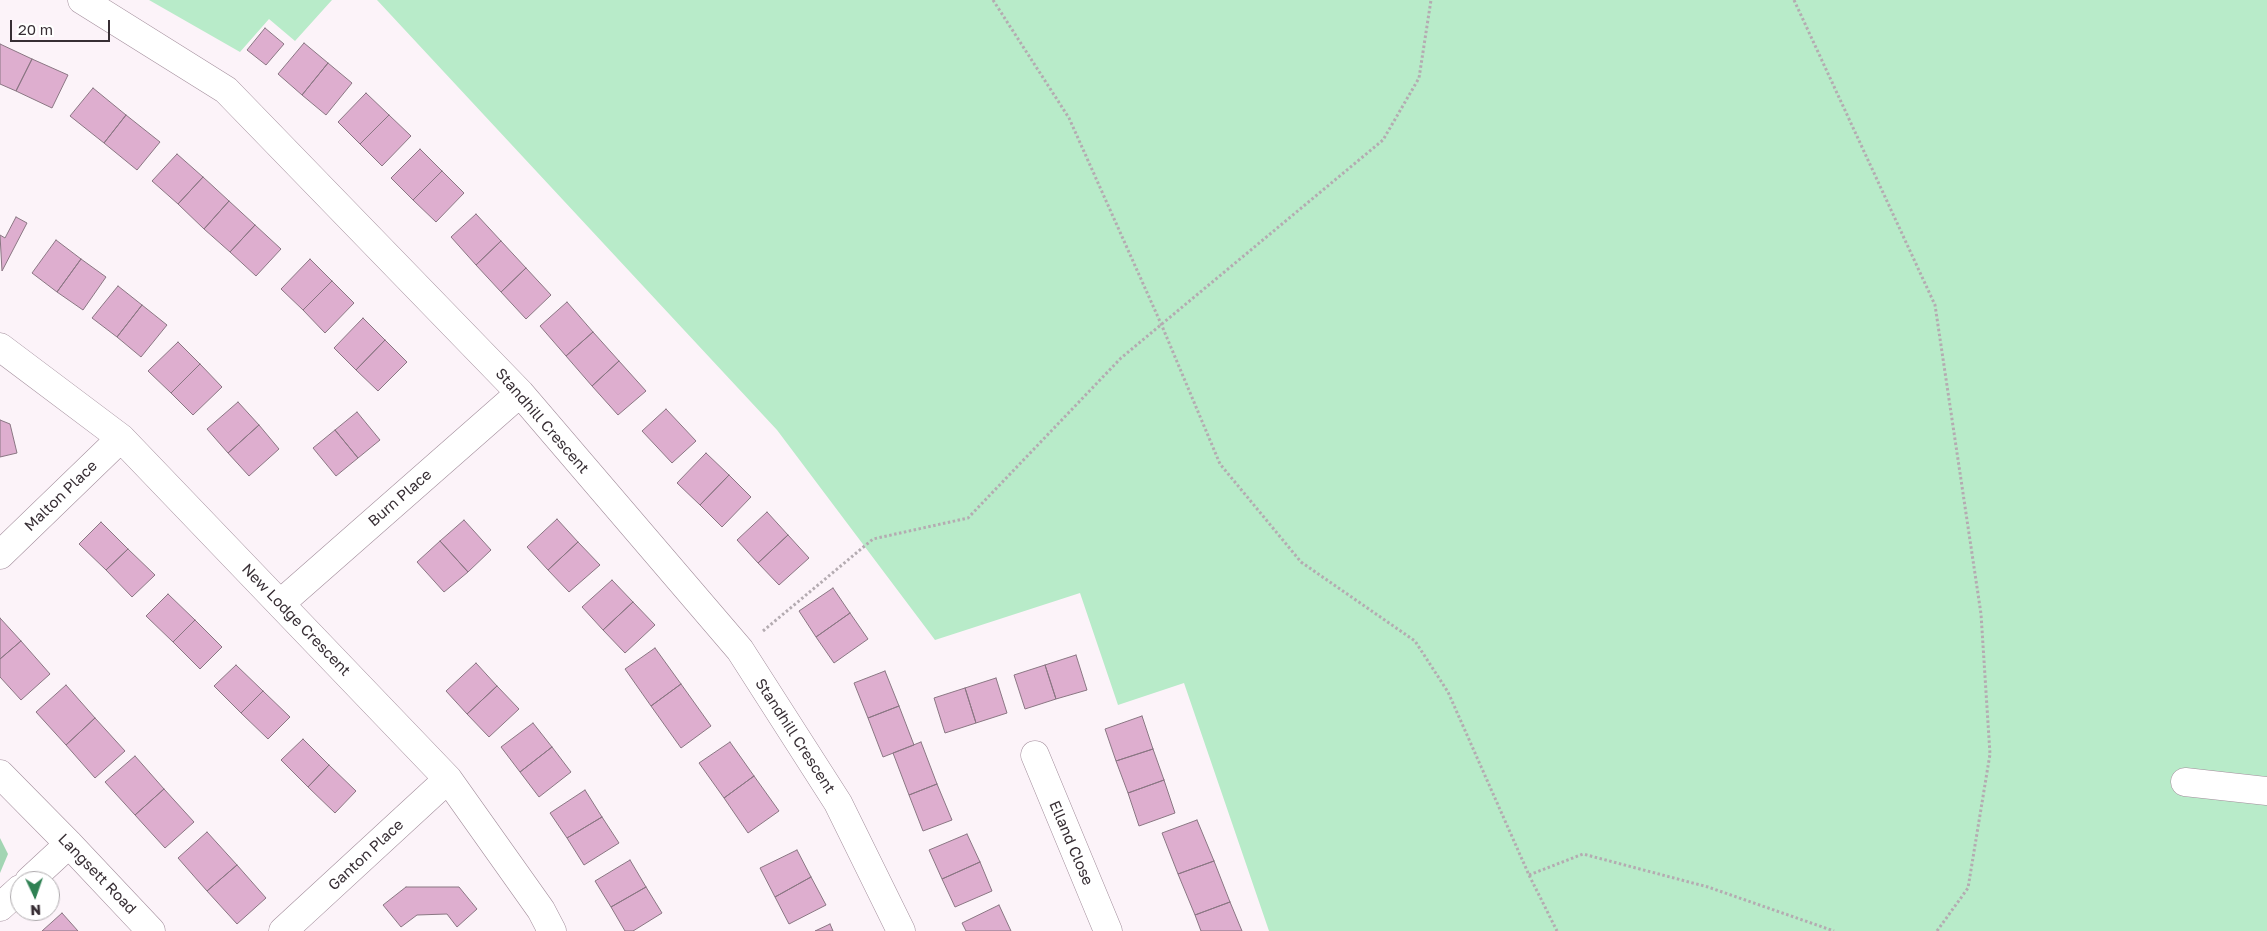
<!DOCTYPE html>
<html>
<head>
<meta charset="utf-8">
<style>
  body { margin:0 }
  #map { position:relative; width:2267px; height:931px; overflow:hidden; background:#fcf3f9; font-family:"Golos Text",sans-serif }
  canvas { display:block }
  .north { position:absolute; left:10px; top:871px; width:50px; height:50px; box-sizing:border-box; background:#fff; border:1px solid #afabae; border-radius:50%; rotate:177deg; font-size:14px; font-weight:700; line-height:20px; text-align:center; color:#372e34 }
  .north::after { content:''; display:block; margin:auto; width:18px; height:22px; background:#2f8153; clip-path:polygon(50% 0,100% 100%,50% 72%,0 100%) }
  .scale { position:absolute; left:10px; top:20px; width:100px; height:22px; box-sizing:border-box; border:2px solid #372e34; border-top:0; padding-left:6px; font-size:15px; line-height:18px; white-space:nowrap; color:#372e34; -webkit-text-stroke:4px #fff; paint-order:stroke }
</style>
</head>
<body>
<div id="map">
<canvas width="2267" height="931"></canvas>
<div class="north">N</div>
<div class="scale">20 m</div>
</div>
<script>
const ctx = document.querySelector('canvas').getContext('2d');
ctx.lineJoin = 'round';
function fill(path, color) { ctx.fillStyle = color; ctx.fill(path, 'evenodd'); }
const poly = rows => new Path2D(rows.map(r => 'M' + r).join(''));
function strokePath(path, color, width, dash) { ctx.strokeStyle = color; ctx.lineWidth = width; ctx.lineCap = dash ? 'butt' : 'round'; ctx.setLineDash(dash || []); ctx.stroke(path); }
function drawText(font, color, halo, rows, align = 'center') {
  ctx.font = font + ' "Golos Text",sans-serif'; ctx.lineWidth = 4.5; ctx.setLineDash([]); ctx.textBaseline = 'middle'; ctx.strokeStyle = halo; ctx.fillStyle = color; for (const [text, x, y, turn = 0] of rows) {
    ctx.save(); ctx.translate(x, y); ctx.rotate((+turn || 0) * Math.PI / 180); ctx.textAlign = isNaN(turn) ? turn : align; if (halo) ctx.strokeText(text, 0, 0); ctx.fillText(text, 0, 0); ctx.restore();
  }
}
const green = poly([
  [149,0,332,0,295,41,269,19,240,52],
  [377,0,2267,0,2267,931,1269,931,1184,683,1118,705,1080,593,935,640,777,430]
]);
const forest = poly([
  [0,838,8,854,0,873]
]);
const building = poly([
  [265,28,284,44,266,65,247,50,265,28],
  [304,43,328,63,302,95,278,74,304,43],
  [0,44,32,59,16,91,0,84,0,44],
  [32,59,68,75,52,108,16,91,32,59],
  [328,63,352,83,326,115,302,95,328,63],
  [93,88,126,115,104,143,70,116,93,88],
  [366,93,389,115,360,144,338,122,366,93],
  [126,115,160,142,137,170,104,143,126,115],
  [389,115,411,136,382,166,360,144,389,115],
  [420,149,442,171,413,200,391,178,420,149],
  [177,154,203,177,178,204,152,181,177,154],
  [442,171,464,193,436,222,413,200,442,171],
  [203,177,229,201,204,229,178,204,203,177],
  [229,201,255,225,230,252,204,229,229,201],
  [476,214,501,241,476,265,451,237,476,214],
  [16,217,27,223,2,271,0,235,5,238,16,217],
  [255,225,281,249,256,276,230,252,255,225],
  [56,240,81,259,57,292,32,273,56,240],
  [501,241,526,268,501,292,476,265,501,241],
  [81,259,106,277,83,310,57,292,81,259],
  [310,259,332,281,303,310,281,289,310,259],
  [526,268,551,295,526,319,501,292,526,268],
  [332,281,354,303,325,333,303,310,332,281],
  [118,286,142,305,117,337,92,318,118,286],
  [567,302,593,332,566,356,540,326,567,302],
  [142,305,167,325,141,357,117,337,142,305],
  [363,318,385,340,356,370,334,348,363,318],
  [593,332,619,361,592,386,566,356,593,332],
  [385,340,407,362,378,391,356,370,385,340],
  [178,342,200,364,171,393,148,371,178,342],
  [619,361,646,391,618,415,592,386,619,361],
  [200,364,222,387,193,415,171,393,200,364],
  [238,402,259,425,228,453,207,429,238,402],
  [666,409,696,441,672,463,642,431,666,409],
  [357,412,380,440,358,458,335,430,357,412],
  [0,420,10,424,17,453,0,457,0,420],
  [259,425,279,449,249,476,228,453,259,425],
  [335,430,358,458,336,476,313,448,335,430],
  [706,453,729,475,700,505,677,483,706,453],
  [729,475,751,497,722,527,700,505,729,475],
  [767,512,788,535,758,563,737,540,767,512],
  [557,519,578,542,548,570,527,547,557,519],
  [464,520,491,550,468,572,440,541,464,520],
  [101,522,128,549,106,570,79,544,101,522],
  [788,535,809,558,779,585,758,563,788,535],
  [440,541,468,572,444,592,417,562,440,541],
  [578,542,600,565,569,592,548,570,578,542],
  [128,549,155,575,132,597,106,570,128,549],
  [612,580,633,602,603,630,582,607,612,580],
  [833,588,850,613,816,637,799,611,833,588],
  [168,594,195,620,173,642,146,616,168,594],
  [633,602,655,625,625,653,603,630,633,602],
  [850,613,868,639,834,663,816,637,850,613],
  [0,618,21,641,0,659,0,618],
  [195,620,222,647,200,669,173,642,195,620],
  [21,641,50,674,21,700,0,677,0,659,21,641],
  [655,648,681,684,651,706,625,669,655,648],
  [1076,655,1087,690,1056,699,1045,665,1076,655],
  [476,663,497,686,467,714,446,691,476,663],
  [236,665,263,691,241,713,214,686,236,665],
  [1045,665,1056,699,1025,709,1014,675,1045,665],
  [885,671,899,706,868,718,854,683,885,671],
  [996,678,1007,713,976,723,965,688,996,678],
  [681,684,711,726,681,748,651,706,681,684],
  [66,685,95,718,66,745,36,712,66,685],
  [497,686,519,709,489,737,467,714,497,686],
  [965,688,976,723,945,733,934,698,965,688],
  [263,691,290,717,268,739,241,713,263,691],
  [899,706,914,745,883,757,868,718,899,706],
  [1142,716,1153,749,1116,761,1105,729,1142,716],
  [95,718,125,751,95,778,66,745,95,718],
  [533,723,552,747,520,772,501,747,533,723],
  [303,739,329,765,308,787,281,760,303,739],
  [730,742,754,776,724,798,699,763,730,742],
  [921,742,937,784,909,795,893,753,921,742],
  [552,747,571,772,539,797,520,772,552,747],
  [1153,749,1164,780,1128,793,1116,761,1153,749],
  [135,756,164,789,135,815,105,782,135,756],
  [329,765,356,791,335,813,308,787,329,765],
  [754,776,779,811,748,833,724,798,754,776],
  [1164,780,1175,813,1139,826,1128,793,1164,780],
  [937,784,952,820,923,831,909,795,937,784],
  [164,789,194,822,165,848,135,815,164,789],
  [585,790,602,817,567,838,550,813,585,790],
  [602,817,619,843,584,865,567,838,602,817],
  [1197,820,1214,861,1178,874,1162,833,1197,820],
  [207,832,237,865,207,891,178,858,207,832],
  [967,834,980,862,942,879,929,850,967,834],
  [797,850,811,877,775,897,760,868,797,850],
  [630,860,646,887,611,907,595,881,630,860],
  [1214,861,1230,902,1195,915,1178,874,1214,861],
  [980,862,992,891,955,907,942,879,980,862],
  [237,865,266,898,237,924,207,891,237,865],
  [811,877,826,905,789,924,775,897,811,877],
  [406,887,459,887,477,909,457,927,447,914,417,915,401,927,383,905,406,887],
  [646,887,662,913,633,931,625,931,611,907,646,887],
  [1230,902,1242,931,1201,931,1195,915,1230,902],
  [999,905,1011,931,966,931,962,923,999,905],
  [62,913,78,931,42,931,62,913],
  [830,924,833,931,815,931,830,924]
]);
const path = poly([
  [993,0,1069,118,1162,326,1220,464,1301,562,1415,641,1448,692,1529,875,1557,931],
  [1794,0,1935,305,1981,614,1990,754,1968,888,1937,931],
  [763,631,873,539,968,518,1121,358,1383,140,1419,78,1431,0],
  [1529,875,1583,854,1708,887,1834,931]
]);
const minor = poly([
  [82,0,226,90,520,393,740,650,838,803,901,931],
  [0,347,121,438,448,779,541,910,552,931],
  [0,555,121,438],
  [281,603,520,393],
  [1035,755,1108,931],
  [0,774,69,844,151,931],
  [2185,782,2267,791],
  [29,881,69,844],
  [0,907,20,889],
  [283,931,448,779]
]);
const streetNames = [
  ["Standhill Crescent",542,421,49],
  ["Malton Place",61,496,-44],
  ["Burn Place",400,498,-41],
  ["New Lodge Crescent",296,620,46],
  ["Standhill Crescent",795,736,57],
  ["Elland Close",1071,843,67],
  ["Ganton Place",366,855,-43],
  ["Langsett Road",97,874,46]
];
fill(green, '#b8ebc9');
fill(forest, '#a2d5b3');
fill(building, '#deaecf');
strokePath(building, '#8a7683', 1);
strokePath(minor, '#a28d9b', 29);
strokePath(path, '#b4abb1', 3, [2.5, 2.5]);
strokePath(minor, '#fff', 28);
drawText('15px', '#372e34', '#fff', streetNames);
</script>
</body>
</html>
